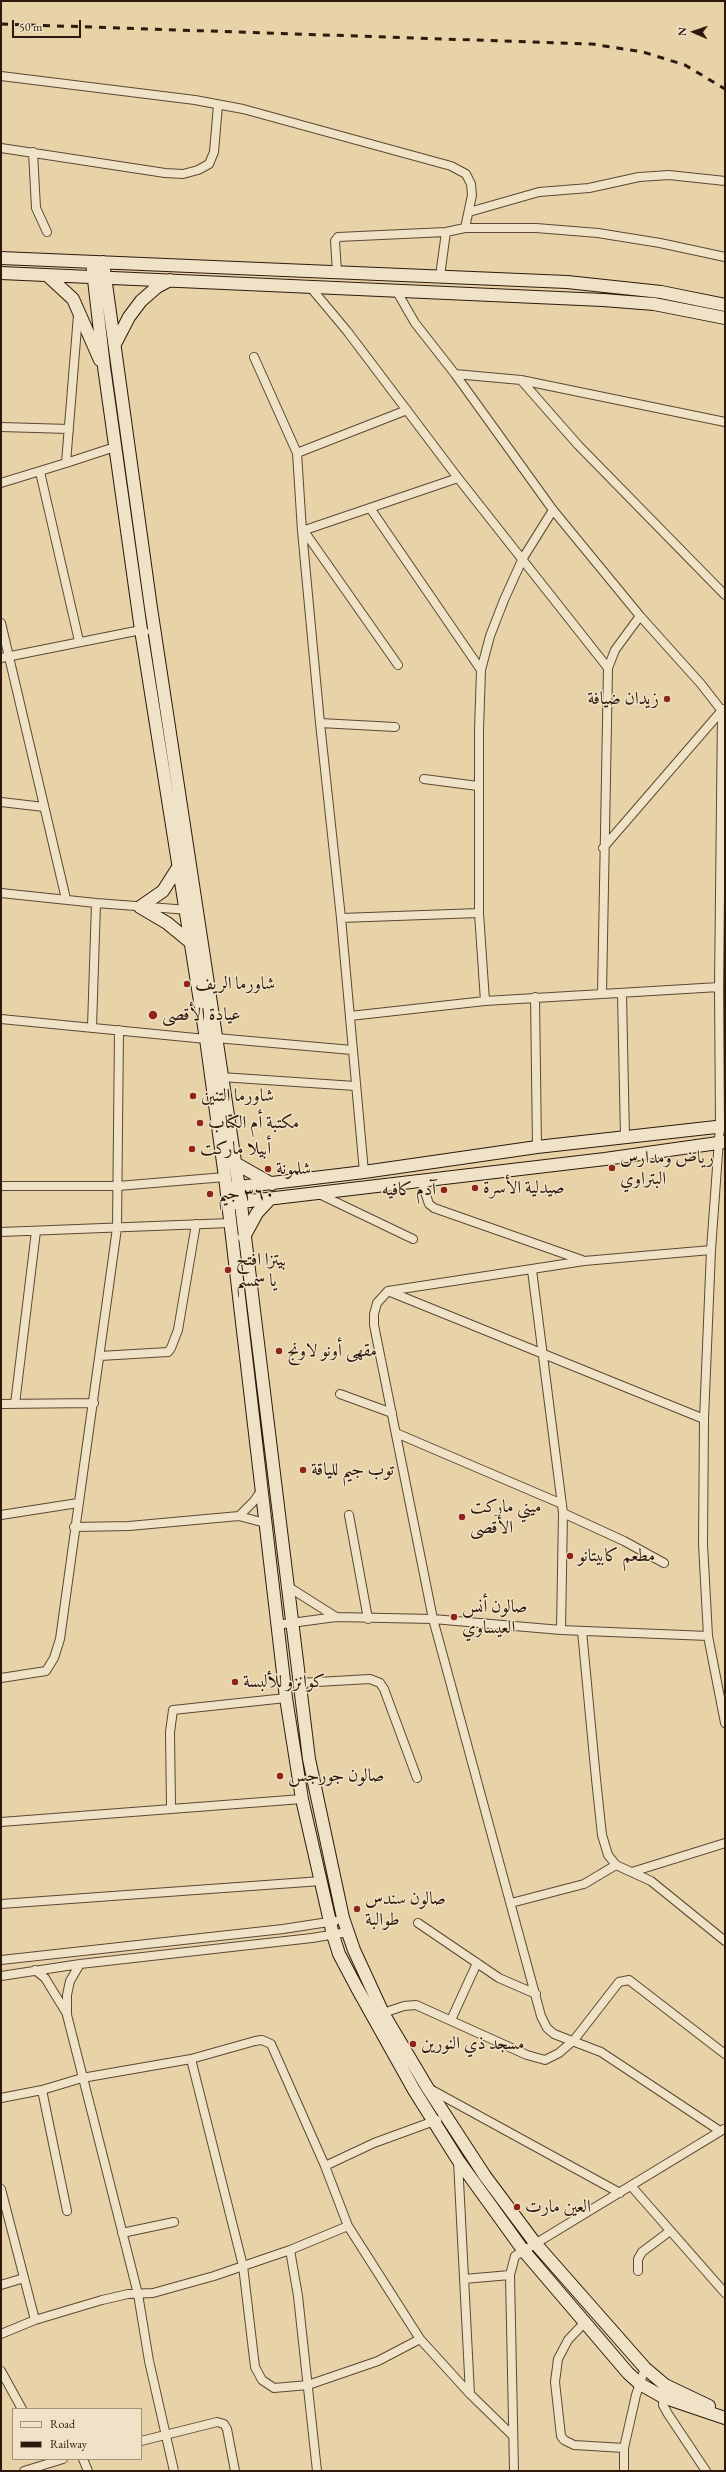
<!DOCTYPE html>
<html>
<head>
<meta charset="utf-8">
<style>
  body { margin:0 }
  #map { position:relative; width:726px; height:2472px; overflow:hidden; background:#e8d2a8; font-family:"EB Garamond",serif }
  canvas { display:block }
  .frame { position:absolute; inset:0; border:2px solid #2d1a0d; pointer-events:none }
  .legend { position:absolute; left:12px; top:2408px; width:130px; height:52px; box-sizing:border-box; background:#f0e2c6; border:1px solid #a2927c; margin:0; padding:5px 7px; list-style:none; font-size:12px; color:#2d1a0d }
  .legend li { display:flex; align-items:center; gap:8px; height:20px }
  .legend b { width:20px; border:1px solid #a2927c }
  .north { position:absolute; left:674px; top:12px; width:40px; height:40px; -webkit-text-stroke:3px #f0e2c6; paint-order:stroke; rotate:272deg; font-size:11px; font-weight:700; line-height:16px; text-align:center; color:#2d1a0d }
  .north::after { content:''; display:block; margin:auto; width:14px; height:18px; background:#2d1a0d; clip-path:polygon(50% 0,100% 100%,50% 72%,0 100%) }
  .scale { position:absolute; left:12px; top:20px; width:69px; height:18px; box-sizing:border-box; border:2px solid #2d1a0d; border-top:0; padding-left:5px; font-size:12px; line-height:14px; white-space:nowrap; color:#2d1a0d; -webkit-text-stroke:3px #f0e2c6; paint-order:stroke }
</style>
</head>
<body>
<div id="map">
<canvas width="726" height="2472"></canvas>
<div class="frame"></div>
<ul class="legend">
<li><b style="height:5px;background:#f0e2c6"></b>Road</li>
<li><b style="height:5px;background:#2d1a0d"></b>Railway</li>
</ul>
<div class="north">N</div>
<div class="scale">50 m</div>
</div>
<script>
const ctx = document.querySelector('canvas').getContext('2d');
ctx.lineJoin = 'round';
const poly = rows => new Path2D(rows.map(r => 'M' + r).join(''));
function strokePath(path, color, width, dash) { ctx.strokeStyle = color; ctx.lineWidth = width; ctx.lineCap = dash ? 'butt' : 'round'; ctx.setLineDash(dash || []); ctx.stroke(path); }
function drawText(font, color, halo, rows, align = 'center') {
  ctx.font = font + ' "EB Garamond",Amiri,serif'; ctx.lineWidth = 3; ctx.setLineDash([]); ctx.textBaseline = 'middle'; ctx.strokeStyle = halo; ctx.fillStyle = color; for (const [text, x, y, turn = 0] of rows) {
    ctx.save(); ctx.translate(x, y); ctx.rotate((+turn || 0) * Math.PI / 180); ctx.textAlign = isNaN(turn) ? turn : align; if (halo) ctx.strokeText(text, 0, 0); ctx.fillText(text, 0, 0); ctx.restore();
  }
}
const street = poly([
  [1,76,195,100,243,109,451,166,466,174,471,184,472,195,465,228],
  [1,148,165,173,183,174,198,170,209,164,214,152,218,105],
  [33,152,36,208,47,232],
  [469,212,539,192,589,188,639,177,669,175,725,181],
  [337,272,335,241,338,237,446,232],
  [440,276,446,232,465,228,536,228,598,233,660,243,725,257],
  [311,288,347,331,458,478,608,668],
  [396,290,415,323,455,374,553,510,640,616,701,684,722,711,719,987,720,1126,711,1250,704,1419,703,1544,708,1636,725,1723],
  [78,315,66,463,115,447],
  [254,357,297,453,302,531,320,723,341,918,479,913],
  [455,374,521,380,725,422],
  [521,380,578,445,725,595],
  [1,427,69,429],
  [297,453,407,410],
  [40,472,79,641],
  [1,483,66,463],
  [370,508,481,670],
  [553,510,523,558,504,600,490,636,481,670,479,730,479,913,485,1001,719,987],
  [302,531,458,478],
  [304,531,398,665],
  [1,623,66,899],
  [1,658,141,630,145,632],
  [320,723,395,727],
  [424,779,478,786],
  [1,802,44,807],
  [603,848,723,709],
  [1,893,96,903,189,910],
  [341,918,364,1172],
  [602,994,608,668,615,650,640,616],
  [622,994,625,1137],
  [535,997,537,1147],
  [350,1016,485,1001],
  [1,1019,206,1039],
  [92,1027,96,903],
  [216,1038,352,1050],
  [221,1077,355,1086],
  [421,1180,429,1204,434,1208,582,1260],
  [1,1186,118,1186,225,1177],
  [319,1194,413,1239],
  [1,1232,230,1223],
  [532,1270,563,1513,561,1630],
  [388,1291,584,1261,711,1250],
  [100,1356,168,1352,171,1348,178,1330,196,1224],
  [340,1394,392,1413],
  [1,1404,94,1403],
  [15,1404,36,1231],
  [704,1419,388,1291,377,1303,374,1314,374,1325,433,1619,541,2016,547,2028,554,2034,601,2052,720,2131],
  [396,1433,562,1504],
  [563,1513,624,1541,664,1563],
  [1,1515,78,1503],
  [349,1515,368,1619],
  [239,1516,254,1501,261,1491],
  [74,1527,129,1526,239,1516,265,1523],
  [287,1586,336,1617],
  [276,1625,336,1617,433,1619,561,1630,708,1636],
  [582,1631,596,1779,602,1835,608,1855,616,1865,651,1881,725,1941],
  [1,1678,46,1671,54,1658,60,1639,117,1228,119,1030],
  [299,1683,370,1679,380,1683,384,1689,417,1778],
  [171,1807,170,1732,173,1710,286,1698],
  [1,1822,302,1799],
  [632,1872,725,1843],
  [511,1903,584,1884,616,1865],
  [1,1904,321,1881],
  [418,1923,499,1978,536,1994],
  [1,1960,283,1929,335,1921],
  [80,1964,70,1981,67,1995,67,2015,138,2294,149,2361,174,2471],
  [35,1970,45,1978,67,2014],
  [1,1976,80,1964,312,1938,348,1932],
  [383,2013,404,2006,416,2005,527,2055,545,2060,559,2053,574,2040,619,1982,629,1980,725,2054],
  [451,2020,477,1963],
  [191,2059,243,2266,255,2367,262,2380,274,2388,308,2385,378,2361,420,2339],
  [430,2089,620,2193],
  [42,2090,67,2211],
  [1,2098,42,2090,82,2078,191,2059,255,2041,262,2040,271,2044,325,2166,348,2226,420,2339,470,2394,513,2436],
  [458,2161,470,2394],
  [325,2166,374,2143,437,2120],
  [632,2187,725,2293],
  [1,2189,35,2320],
  [122,2233,174,2222],
  [290,2250,298,2296,317,2471],
  [638,2271,638,2259,642,2252,670,2231],
  [464,2279,510,2275],
  [1,2285,24,2278],
  [585,2322,568,2340,558,2359,555,2382,561,2436,564,2440,574,2445,624,2448],
  [1,2334,35,2320,102,2300,128,2294,153,2293,214,2276,290,2250,348,2226],
  [1,2371,22,2409],
  [664,2392,663,2405,668,2414,706,2471],
  [141,2441,217,2422,224,2424,227,2429,235,2471],
  [83,2459,88,2471],
  [24,2471,63,2459],
  [514,2471,510,2275,515,2256,724,2129],
  [624,2471,624,2448,636,2395,645,2368]
]);
const secondary = poly([
  [1,258,567,282,661,292,725,305],
  [92,262,104,367,141,630,206,1039,225,1177,286,1698,302,1799,333,1935,339,1954,357,1988,414,2090,458,2160,523,2250,628,2373,640,2384,663,2397,725,2418],
  [103,262,151,608,239,1188,309,1759,343,1918,354,1950,383,2013,427,2087,485,2176,535,2243,645,2368,665,2385,709,2406],
  [1,273,603,300,654,304,725,318],
  [47,275,73,299,100,360],
  [115,344,129,317,141,301,157,287,170,280],
  [177,869,163,891,140,907,167,923,189,941],
  [235,1163,272,1184],
  [230,1188,364,1172,537,1147,725,1126],
  [233,1203,605,1159,725,1142],
  [244,1237,257,1213,270,1199]
]);
const rail = poly([
  [1,24,592,44,643,52,685,65,725,89]
]);
const markers = [
  [667,699,4,"#8f2418"],
  [187,984,4,"#8f2418"],
  [153,1015,5,"#8f2418"],
  [193,1096,4,"#8f2418"],
  [200,1123,4,"#8f2418"],
  [192,1149,4,"#8f2418"],
  [612,1168,4,"#8f2418"],
  [268,1169,4,"#8f2418"],
  [475,1188,4,"#8f2418"],
  [444,1190,4,"#8f2418"],
  [210,1194,4,"#8f2418"],
  [228,1270,4,"#8f2418"],
  [279,1351,4,"#8f2418"],
  [303,1470,4,"#8f2418"],
  [462,1517,4,"#8f2418"],
  [570,1556,4,"#8f2418"],
  [454,1617,4,"#8f2418"],
  [235,1682,4,"#8f2418"],
  [280,1776,4,"#8f2418"],
  [357,1909,4,"#8f2418"],
  [413,2044,4,"#8f2418"],
  [517,2207,4,"#8f2418"]
];
const poiNames = [
  ["زيدان ضيافة",659,699,"right"],
  ["شاورما الريف",195,984],
  ["عيادة الأقصى",162,1015],
  ["شاورما التنين",201,1096],
  ["مكتبة أم الكتاب",208,1123],
  ["أبيلا ماركت",200,1149],
  ["رياض ومدارس",620,1158],
  ["البتراوي",620,1179],
  ["شلمونة",276,1169],
  ["صيدلية الأسرة",483,1188],
  ["آدم كافيه",436,1190,"right"],
  ["٣٦٠ جيم",218,1194],
  ["بيتزا افتح",236,1260],
  ["يا سمسم",236,1281],
  ["مقهى أونو لاونج",287,1351],
  ["توب جيم للياقة",311,1470],
  ["ميني ماركت",470,1507],
  ["الأقصى",470,1528],
  ["مطعم كابيتانو",578,1556],
  ["صالون أنس",462,1607],
  ["العيساوي",462,1628],
  ["كوانزو للألبسة",243,1682],
  ["صالون جورجس",288,1776],
  ["صالون سندس",365,1899],
  ["طوالبة",365,1920],
  ["مسجد ذي النورين",421,2044],
  ["العين مارت",525,2207]
];
strokePath(street, '#5c4834', 10);
strokePath(secondary, '#2d1a0d', 14);
strokePath(street, '#f0e2c6', 8);
strokePath(secondary, '#f0e2c6', 12);
strokePath(rail, '#2d1a0d', 3, [7, 7]);
for (const [x, y, r, color] of markers) { const dot = new Path2D(); dot.arc(x, y, r, 0, 2 * Math.PI); ctx.fillStyle = color; ctx.fill(dot); strokePath(dot, '#f0e2c6', 1.5); }
drawText('18px', '#2d1a0d', '#f0e2c6', poiNames, 'left');
</script>
</body>
</html>
